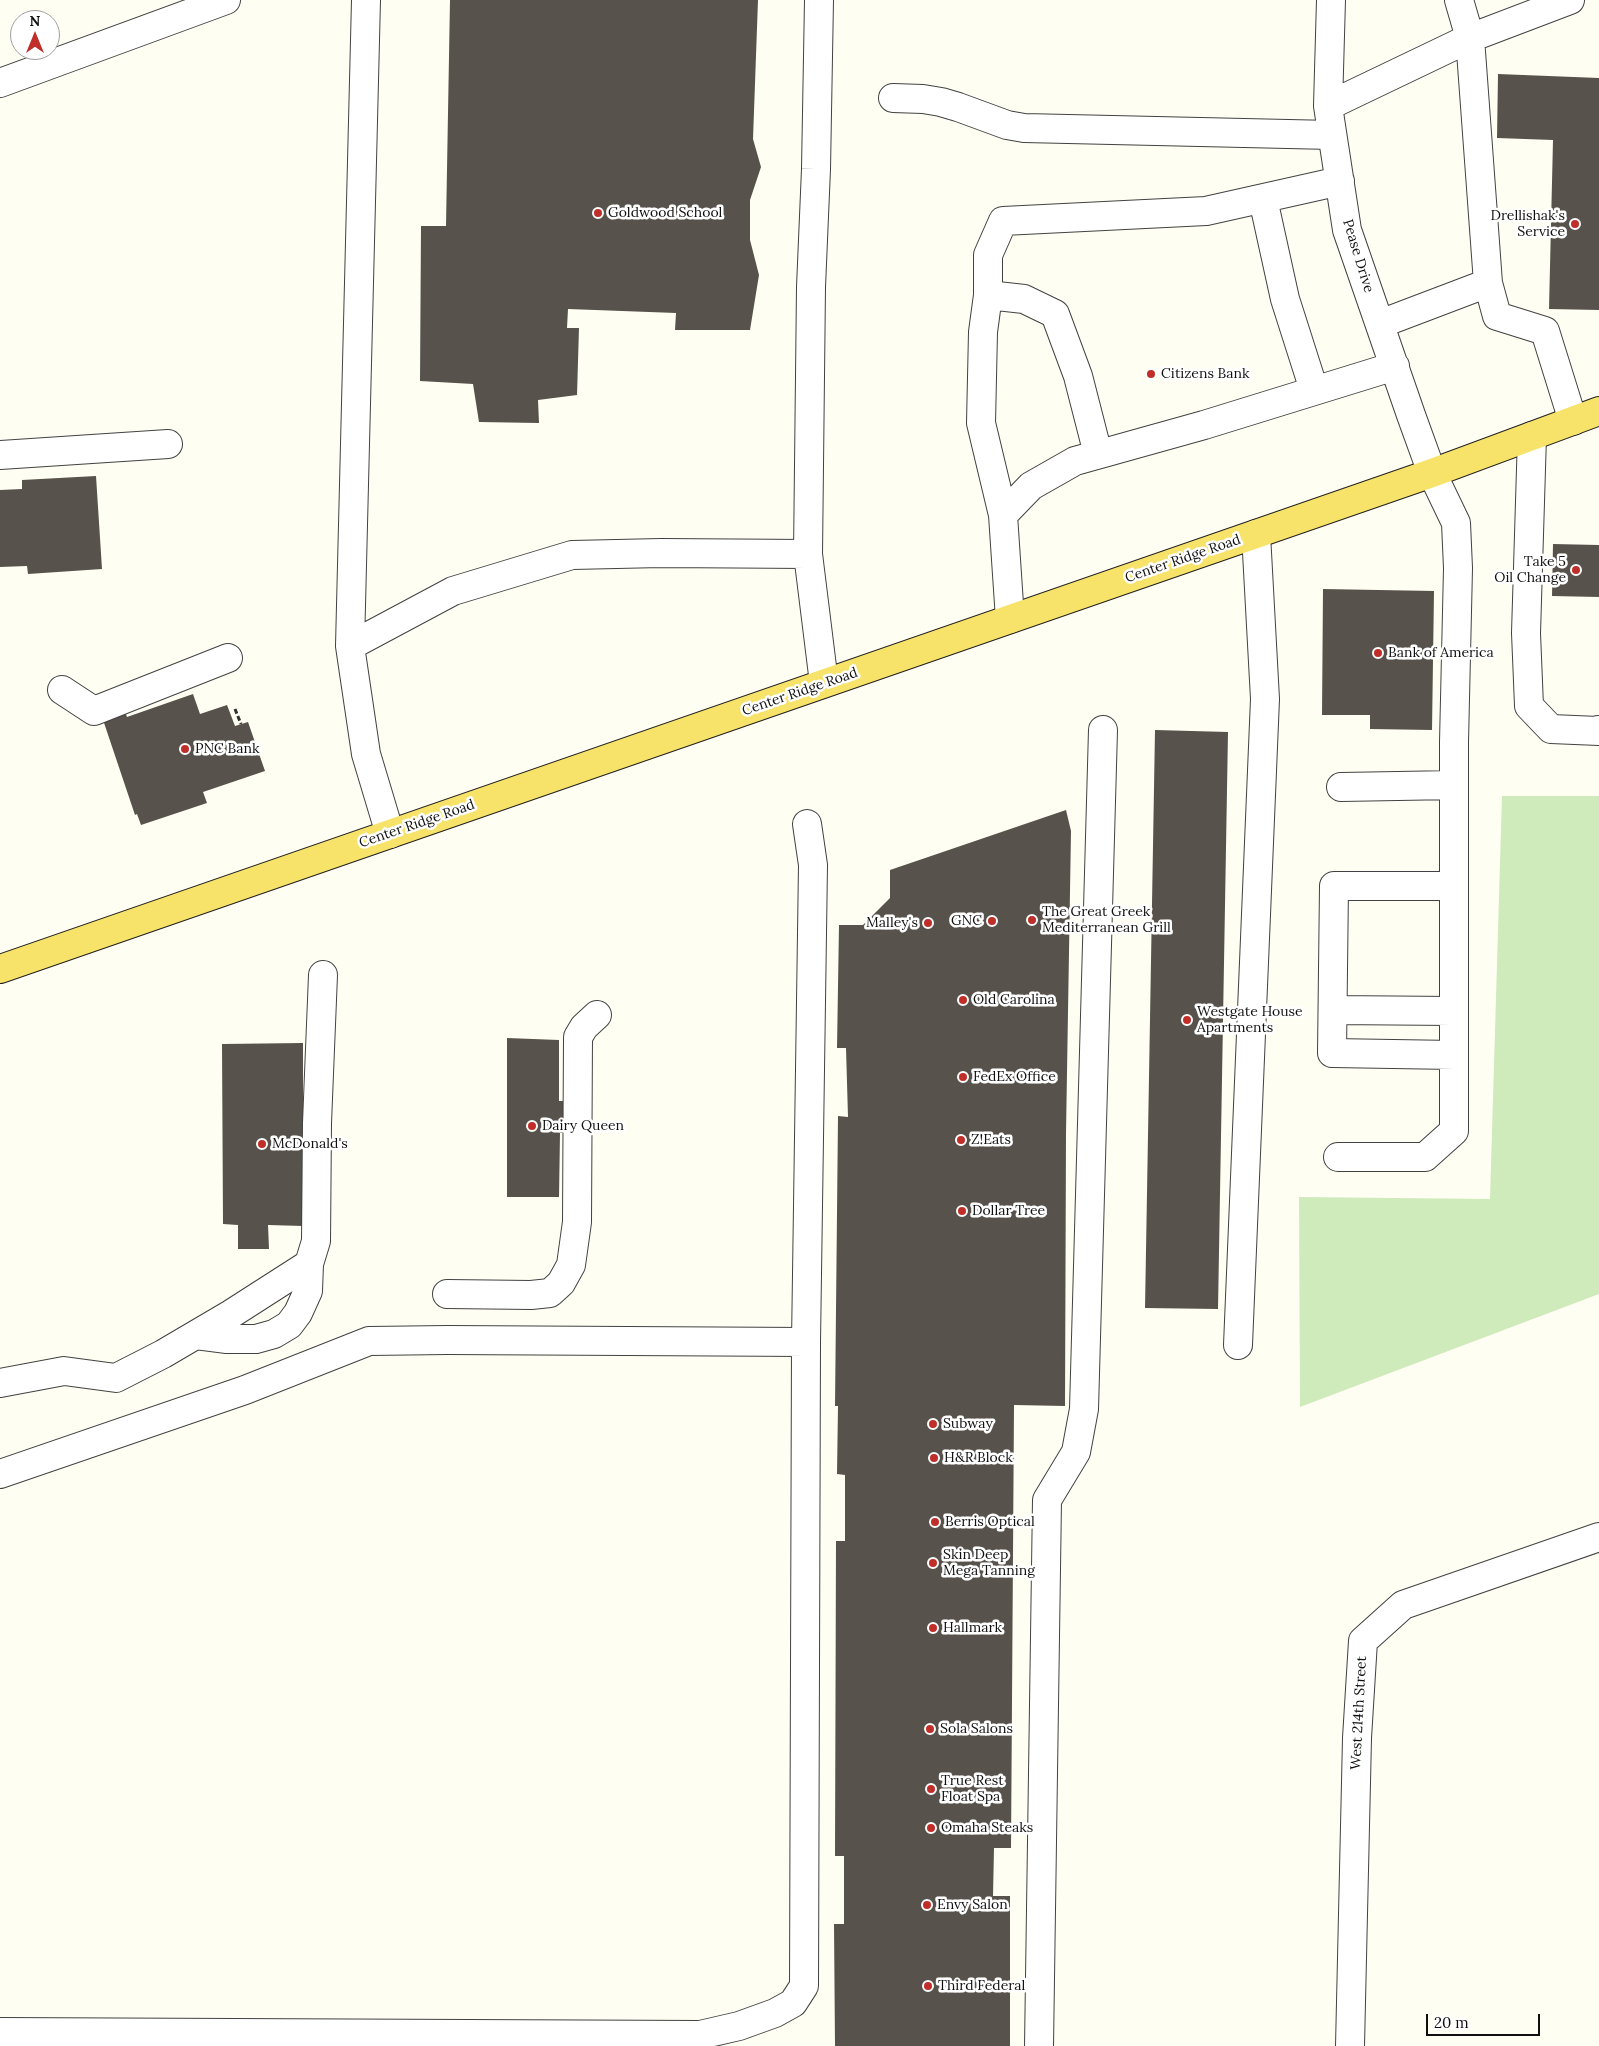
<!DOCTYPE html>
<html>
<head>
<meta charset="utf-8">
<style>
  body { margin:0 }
  #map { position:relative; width:1599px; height:2046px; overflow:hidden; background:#fffef2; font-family:Lora,serif }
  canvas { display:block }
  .north { position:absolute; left:10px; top:10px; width:50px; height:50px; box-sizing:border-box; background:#fff; border:1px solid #9f9f9f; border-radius:50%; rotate:0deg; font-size:14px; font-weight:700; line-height:20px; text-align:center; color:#0f0f0f }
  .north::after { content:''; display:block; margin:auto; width:18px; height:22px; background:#bf2e28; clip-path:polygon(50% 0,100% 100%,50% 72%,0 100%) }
  .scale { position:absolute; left:1426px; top:2014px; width:114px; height:22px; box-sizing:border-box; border:2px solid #0f0f0f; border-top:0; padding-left:6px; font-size:15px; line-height:18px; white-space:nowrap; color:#0f0f0f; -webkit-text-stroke:4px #fff; paint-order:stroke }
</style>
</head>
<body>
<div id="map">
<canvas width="1599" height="2046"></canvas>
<div class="north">N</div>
<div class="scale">20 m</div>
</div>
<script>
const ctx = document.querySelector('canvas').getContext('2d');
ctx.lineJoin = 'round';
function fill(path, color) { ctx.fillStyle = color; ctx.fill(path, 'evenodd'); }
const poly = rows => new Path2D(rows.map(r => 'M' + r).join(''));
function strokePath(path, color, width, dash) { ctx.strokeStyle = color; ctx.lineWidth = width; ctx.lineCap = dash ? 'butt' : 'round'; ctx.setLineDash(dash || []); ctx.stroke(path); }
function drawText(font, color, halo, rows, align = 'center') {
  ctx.font = font + ' Lora,serif'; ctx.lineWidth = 5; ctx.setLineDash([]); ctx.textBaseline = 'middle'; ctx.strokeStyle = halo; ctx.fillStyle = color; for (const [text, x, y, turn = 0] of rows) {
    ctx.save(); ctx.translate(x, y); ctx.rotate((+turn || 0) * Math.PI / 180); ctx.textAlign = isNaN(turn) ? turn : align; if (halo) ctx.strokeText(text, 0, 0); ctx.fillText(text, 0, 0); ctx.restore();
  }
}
const green = poly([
  [1502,796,1599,796,1599,1294,1300,1407,1299,1197,1490,1199]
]);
const building = poly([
  [450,0,758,0,753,139,761,167,750,200,750,240,759,275,750,330,675,330,676,313,568,309,567,328,579,328,577,395,538,400,539,423,479,422,473,384,420,381,421,226,446,226],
  [1498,74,1599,78,1599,310,1549,309,1553,140,1497,138],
  [96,476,102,569,28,574,27,566,0,567,0,490,22,489,22,480],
  [1553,544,1599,545,1599,597,1552,596],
  [1323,589,1434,591,1432,730,1370,729,1370,715,1322,715],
  [117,689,127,717,193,694,200,714,227,705,235,726,248,722,265,771,203,792,207,803,141,825,137,814,135,815,95,696],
  [1155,730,1228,732,1218,1309,1145,1308],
  [1066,810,1071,831,1066,1133,1065,1406,1014,1405,1011,1848,994,1848,993,1896,1010,1896,1010,2046,835,2046,834,1924,844,1924,844,1856,835,1856,836,1541,845,1541,845,1475,837,1474,838,1406,835,1406,838,1116,848,1117,846,1048,837,1048,839,925,863,925,890,898,890,870],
  [507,1038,559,1040,559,1101,574,1101,574,1133,560,1133,559,1197,507,1197],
  [303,1043,303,1226,268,1225,269,1249,238,1249,238,1225,223,1224,222,1044]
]);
const path = poly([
  [235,709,241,724]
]);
const minor = poly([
  [366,0,350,646,366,754,390,834],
  [819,0,816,169,811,287,808,554,824,683],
  [1331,0,1328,106,1347,230,1411,415,1432,473,1456,523,1458,568,1454,742,1454,1131,1425,1157,1338,1157],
  [0,83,226,0],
  [893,98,923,99,941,102,958,107,1007,125,1024,128,1332,135],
  [1328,106,1470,38,1459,0],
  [1263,199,1285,299,1314,390],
  [1488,283,1470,38,1570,0],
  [988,295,988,255,1003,221,1206,211,1340,181],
  [1380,324,1488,283,1497,316,1545,331,1573,421],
  [1532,436,1526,633,1529,706,1551,729,1599,731,1599,730],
  [0,455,168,444],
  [1003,515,981,423,983,332,988,295,1024,299,1055,314,1078,376,1098,454],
  [1010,619,1003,515,1031,486,1075,461,1204,425,1395,366],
  [350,646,453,591,572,555,661,553,808,554],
  [62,690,94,711,228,658],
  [1341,787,1454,785],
  [1333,1010,1453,1011],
  [1454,1055,1332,1053,1334,886,1454,886],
  [447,1294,531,1295,550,1293,561,1283,571,1265,577,1222,578,1037,584,1027,597,1015],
  [196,1335,227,1339,256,1339,274,1334,289,1325,298,1313,308,1291,309,1264],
  [1238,1345,1265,699,1256,534],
  [0,1383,64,1371,116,1378,163,1354,231,1314,309,1264,316,1241,317,1123,323,975],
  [0,1474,245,1390,369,1341,447,1340,806,1342,813,865,807,824],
  [0,2032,700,2035,739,2026,775,2013,793,2003,804,1986,806,1342],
  [1039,2046,1047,1500,1076,1452,1084,1409,1103,730],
  [1350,2046,1357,1738,1363,1641,1403,1605,1599,1537]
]);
const major = poly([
  [0,969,1432,473,1599,411]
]);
const markers = [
  [598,213,5,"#bf2e28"],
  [1575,224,5,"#bf2e28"],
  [1151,374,5,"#bf2e28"],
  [1576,570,5,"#bf2e28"],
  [1378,653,5,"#bf2e28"],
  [185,749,5,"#bf2e28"],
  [1032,920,5,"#bf2e28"],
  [992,921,5,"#bf2e28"],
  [928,923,5,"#bf2e28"],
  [963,1000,5,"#bf2e28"],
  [1187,1020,5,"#bf2e28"],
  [963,1077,5,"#bf2e28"],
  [532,1126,5,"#bf2e28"],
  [961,1140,5,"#bf2e28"],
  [262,1144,5,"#bf2e28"],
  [962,1211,5,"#bf2e28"],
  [933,1424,5,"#bf2e28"],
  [934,1458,5,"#bf2e28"],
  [935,1522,5,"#bf2e28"],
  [933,1563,5,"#bf2e28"],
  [933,1628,5,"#bf2e28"],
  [930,1729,5,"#bf2e28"],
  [931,1789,5,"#bf2e28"],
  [931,1828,5,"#bf2e28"],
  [927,1905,5,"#bf2e28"],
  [928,1986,5,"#bf2e28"]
];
const poiNames = [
  ["Goldwood School",608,213],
  ["Drellishak's",1565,216,"right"],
  ["Service",1565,232,"right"],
  ["Citizens Bank",1161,374],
  ["Take 5",1566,562,"right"],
  ["Oil Change",1566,578,"right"],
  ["Bank of America",1388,653],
  ["PNC Bank",195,749],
  ["The Great Greek",1042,912],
  ["Mediterranean Grill",1042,928],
  ["GNC",982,921,"right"],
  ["Malley's",918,923,"right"],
  ["Old Carolina",973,1000],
  ["Westgate House",1197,1012],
  ["Apartments",1197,1028],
  ["FedEx Office",973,1077],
  ["Dairy Queen",542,1126],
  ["Z!Eats",971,1140],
  ["McDonald's",272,1144],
  ["Dollar Tree",972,1211],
  ["Subway",943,1424],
  ["H&R Block",944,1458],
  ["Berris Optical",945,1522],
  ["Skin Deep",943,1555],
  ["Mega Tanning",943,1571],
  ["Hallmark",943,1628],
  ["Sola Salons",940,1729],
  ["True Rest",941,1781],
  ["Float Spa",941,1797],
  ["Omaha Steaks",941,1828],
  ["Envy Salon",937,1905],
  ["Third Federal",938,1986]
];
const streetNames = [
  ["Pease Drive",1358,256,73],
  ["Center Ridge Road",1183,559,-19],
  ["Center Ridge Road",800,692,-19],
  ["Center Ridge Road",417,824,-19],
  ["West 214th Street",1359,1713,-87]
];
fill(green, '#cfeabb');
fill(building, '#58524c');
strokePath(minor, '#424242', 30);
strokePath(major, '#202020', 30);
strokePath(path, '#313131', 3, [5, 2.5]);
strokePath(minor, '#fff', 28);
strokePath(major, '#f7e26a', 28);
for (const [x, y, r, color] of markers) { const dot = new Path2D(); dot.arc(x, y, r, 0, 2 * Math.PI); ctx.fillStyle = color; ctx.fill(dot); strokePath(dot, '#fff', 2); }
drawText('14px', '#0f0f0f', '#fff', poiNames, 'left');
drawText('14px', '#0f0f0f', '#fff', streetNames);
</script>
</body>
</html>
